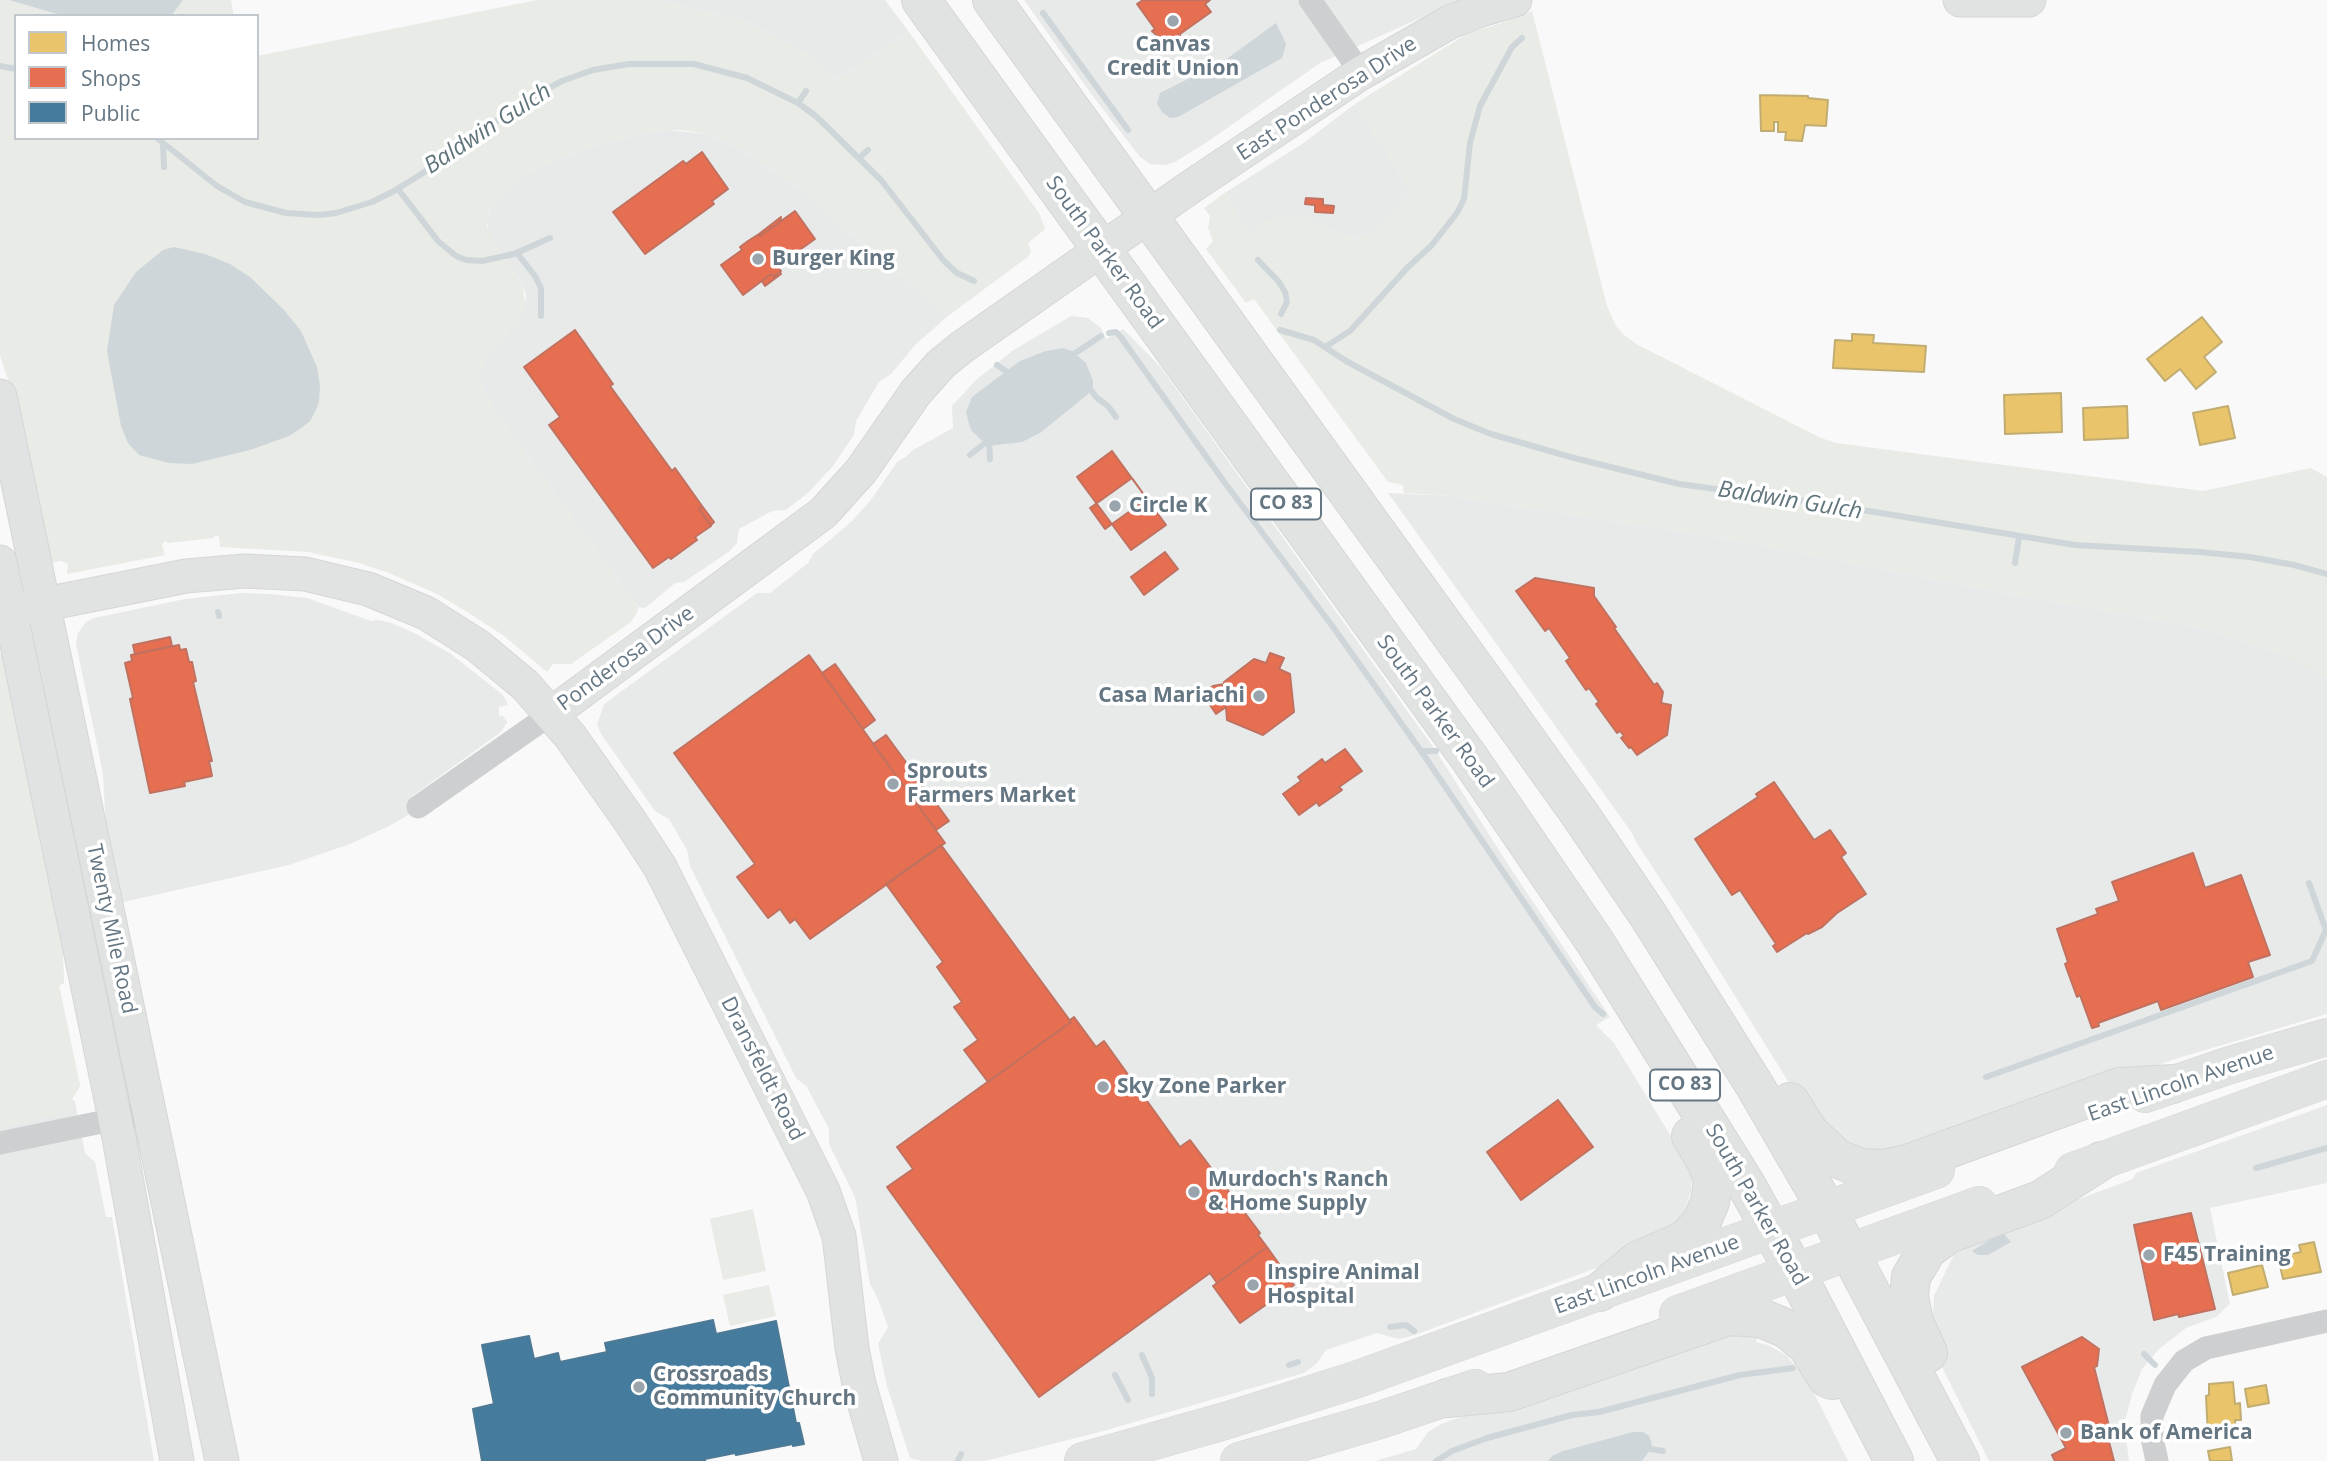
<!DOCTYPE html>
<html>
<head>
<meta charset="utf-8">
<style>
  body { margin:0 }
  #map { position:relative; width:2327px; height:1461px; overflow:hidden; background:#f9f9f9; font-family:"Open Sans",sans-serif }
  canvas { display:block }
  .legend { position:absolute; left:14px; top:14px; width:245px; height:126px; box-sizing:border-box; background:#fff; border:2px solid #c1c8cd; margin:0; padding:9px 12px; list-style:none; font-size:21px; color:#657683 }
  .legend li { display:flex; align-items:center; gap:14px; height:35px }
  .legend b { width:35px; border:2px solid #c1c8cd }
</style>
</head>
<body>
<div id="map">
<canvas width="2327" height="1461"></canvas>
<ul class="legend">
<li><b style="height:19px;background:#e9c46a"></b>Homes</li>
<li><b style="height:19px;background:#e76f51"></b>Shops</li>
<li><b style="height:19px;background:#457b9d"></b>Public</li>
</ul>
</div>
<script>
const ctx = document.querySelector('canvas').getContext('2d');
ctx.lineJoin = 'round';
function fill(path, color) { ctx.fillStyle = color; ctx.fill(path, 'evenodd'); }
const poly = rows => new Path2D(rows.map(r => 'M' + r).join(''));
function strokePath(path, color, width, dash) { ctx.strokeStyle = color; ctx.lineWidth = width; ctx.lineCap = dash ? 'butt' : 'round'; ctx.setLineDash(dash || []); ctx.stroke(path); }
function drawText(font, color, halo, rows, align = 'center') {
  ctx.font = font + ' "Open Sans",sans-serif'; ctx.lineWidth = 7; ctx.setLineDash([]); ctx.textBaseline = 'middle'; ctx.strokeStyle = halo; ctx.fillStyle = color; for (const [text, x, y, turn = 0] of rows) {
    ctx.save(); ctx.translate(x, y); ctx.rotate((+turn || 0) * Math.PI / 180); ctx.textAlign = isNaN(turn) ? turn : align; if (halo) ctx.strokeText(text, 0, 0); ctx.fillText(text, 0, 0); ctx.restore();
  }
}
const built = poly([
  [656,0,885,0,909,32,837,80,805,53,745,21],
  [1024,0,1466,0,1425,16,1320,63,1207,142,1175,162,1165,165,1150,164,1140,157,1092,95],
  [1355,104,1410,190,1393,212,1370,233,1359,238,1347,237,1319,224,1264,221,1248,233,1226,192,1302,144],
  [667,130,708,134,741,149,794,185,948,316,916,344,891,374,879,382,856,421,854,435,847,445,833,466,809,492,786,510,772,511,739,529,737,543,730,551,684,582,675,583,645,608,638,607,495,412,482,387,482,366,485,357,490,350,518,321,525,304,526,295,523,286,489,235,487,220,492,208,501,197,519,180,535,169,589,147,652,131],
  [1071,316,1088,318,1101,328,1106,339,1123,329,1160,366,1436,751,1511,869,1610,1017,1596,1025,1614,1043,1683,1156,1692,1176,1691,1191,1683,1215,1656,1246,1412,1336,1398,1339,1377,1333,1326,1350,1317,1363,1304,1373,1100,1432,985,1461,922,1461,910,1458,887,1386,878,1344,888,1327,878,1299,870,1284,855,1197,829,1144,829,1129,807,1087,796,1078,690,866,687,850,669,819,655,811,601,734,597,725,604,704,757,593,770,593,808,563,813,554,850,523,871,500,897,462,907,456,913,450,953,428,952,406,976,380,1012,351],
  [1388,493,1452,496,1726,538,1990,590,2199,627,2283,654,2304,664,2327,678,2327,1014,2175,1059,2041,1108,1873,1159,1814,1123,1697,935,1638,845,1632,833],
  [241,593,270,594,307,598,371,621,378,620,392,623,416,634,451,654,503,695,508,705,499,707,499,716,503,716,507,722,501,732,411,797,419,809,387,827,350,844,289,865,119,903,106,827,103,774,76,644,78,633,86,622,94,618,185,599],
  [0,654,62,934,64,983,59,985,80,1086,72,1099,75,1102,85,1153,95,1162,106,1217,112,1217,154,1461,0,1461],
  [2327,1105,2327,1183,2210,1208,2230,1304,2216,1317,2186,1328,2159,1349,2142,1369,2132,1394,2126,1418,2125,1429,2129,1461,1989,1461,1931,1345,1934,1296,1956,1250,1982,1235,2133,1179,2136,1173],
  [1760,1331,1756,1342,1768,1345,1786,1355,1808,1381,1848,1461,1375,1461,1416,1449,1428,1432,1441,1424,1696,1332]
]);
const green = poly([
  [0,0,231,0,234,16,16,16,16,138,257,138,257,56,537,0,656,0,745,21,805,53,837,80,909,32,1039,213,1045,229,1028,243,1031,251,1029,256,948,316,794,185,741,149,708,134,682,130,652,131,589,147,535,169,511,187,489,213,487,227,494,243,523,286,525,304,518,321,490,350,485,357,482,366,482,387,495,412,638,607,637,613,631,622,571,664,553,664,547,672,504,636,469,613,437,594,389,573,359,563,308,552,220,547,219,537,216,535,213,538,168,543,165,541,162,545,165,555,160,556,67,574,68,564,61,561,51,563,9,383,0,355],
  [1532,11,1607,306,1616,326,1624,335,1638,345,1821,438,1836,443,2203,491,2311,468,2327,477,2327,678,2283,654,2199,627,1990,590,1726,538,1452,496,1404,493,1403,485,1388,482,1254,299,1246,303,1206,249,1213,241,1208,228,1210,216,1204,208,1226,192,1248,232,1264,221,1284,215,1301,215,1347,237,1359,238,1370,233,1393,212,1410,190,1355,104,1468,33,1499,24],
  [3,652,62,934,64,983,59,985,80,1086,72,1099,75,1102,76,1109,73,1110,0,1128,0,654],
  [753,1209,766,1271,723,1280,710,1219],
  [769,1285,776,1316,730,1326,723,1295]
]);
const water = poly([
  [9,0,183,0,171,16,64,16],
  [1276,23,1286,44,1282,58,1178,117,1170,118,1162,112,1157,104,1160,93,1224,61],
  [174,247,205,254,230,264,250,277,284,310,301,331,317,367,320,386,319,402,315,412,310,421,300,429,289,436,250,450,192,464,169,463,139,455,128,443,121,426,107,351,114,305,136,272,163,250],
  [1063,348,1072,351,1086,363,1093,381,1093,387,1088,394,1040,433,1022,442,987,446,971,430,968,420,966,412,972,397,1020,361,1046,351],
  [2002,1232,2011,1242,1988,1255,1978,1255,1972,1251],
  [1633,1432,1643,1432,1649,1436,1651,1441,1652,1447,1642,1461,1548,1461,1552,1456,1563,1451]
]);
const homes = poly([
  [1760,95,1808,96,1808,98,1828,100,1826,126,1805,125,1802,141,1785,140,1786,132,1778,132,1778,122,1774,122,1774,131,1761,131,1760,95],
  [2202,317,2222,342,2204,357,2216,372,2196,389,2180,369,2165,381,2147,359,2202,317],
  [1852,334,1874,335,1873,343,1926,346,1924,372,1833,368,1835,340,1852,341,1852,334],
  [2061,393,2062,432,2005,434,2004,395,2061,393],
  [2127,406,2128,438,2084,440,2083,408,2127,406],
  [2228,406,2235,438,2200,445,2193,413,2228,406],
  [2314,1242,2321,1272,2283,1279,2278,1257,2301,1252,2299,1245,2314,1242],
  [2262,1265,2268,1287,2233,1295,2228,1273,2262,1265],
  [2233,1382,2235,1404,2240,1403,2241,1420,2235,1420,2236,1434,2208,1436,2206,1396,2209,1395,2209,1384,2233,1382],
  [2266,1385,2269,1403,2248,1407,2245,1389,2266,1385],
  [2230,1447,2232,1461,2210,1461,2208,1451,2230,1447]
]);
const shops = poly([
  [1143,0,1210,0,1205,4,1211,12,1180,34,1180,37,1178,35,1165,43,1152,31,1155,29,1137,4,1143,0],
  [702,152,728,189,712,201,714,204,645,254,613,212,683,161,686,164,702,152],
  [1306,198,1323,199,1323,205,1334,206,1333,213,1315,212,1315,205,1305,204,1306,198],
  [795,211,815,239,777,266,781,271,777,274,774,277,771,274,743,295,721,265,742,250,740,247,748,241,759,234,760,236,795,211],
  [781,217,780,222,760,236,759,234,781,217],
  [780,272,781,274,765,286,762,281,771,274,774,277,780,272],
  [575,330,613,384,610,386,672,471,675,468,702,506,699,509,711,526,695,537,697,540,671,559,669,557,653,568,549,425,560,417,524,367,575,330],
  [1112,451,1166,525,1131,550,1077,477,1112,451],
  [1132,478,1147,499,1105,529,1090,508,1132,478],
  [702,506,714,522,711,525,699,509,702,506],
  [1165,552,1178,569,1144,595,1131,577,1165,552],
  [1535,578,1594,588,1594,596,1616,627,1614,628,1654,685,1657,683,1663,692,1661,703,1671,705,1667,735,1637,755,1631,747,1629,748,1621,738,1624,736,1620,731,1617,733,1596,704,1599,702,1589,688,1586,690,1566,661,1570,658,1549,628,1545,631,1516,591,1535,578],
  [170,637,172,646,135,654,133,645,170,637],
  [179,645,180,650,186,649,189,662,192,662,196,681,193,682,212,761,209,761,212,776,184,782,185,786,150,793,130,699,133,698,125,663,132,661,131,655,179,645],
  [1270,653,1284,658,1279,669,1290,674,1294,712,1263,735,1227,720,1224,682,1254,659,1266,663,1270,653],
  [809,655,945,843,810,939,795,919,790,923,780,909,768,918,737,877,755,864,674,753,809,655],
  [835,664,875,720,863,729,822,673,835,664],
  [1224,684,1226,707,1216,714,1202,693,1213,686,1224,684],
  [886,735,949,821,936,830,873,744,886,735],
  [1345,749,1362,771,1339,787,1342,790,1335,795,1319,806,1317,802,1299,815,1283,794,1301,781,1298,777,1322,759,1325,763,1345,749],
  [1774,782,1814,840,1830,830,1846,853,1841,857,1866,894,1837,913,1822,927,1808,934,1807,933,1777,952,1773,946,1776,944,1740,890,1732,895,1695,839,1758,797,1756,794,1774,782],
  [941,845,1071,1022,988,1082,964,1050,978,1040,954,1007,962,1002,937,967,943,962,886,884,941,845],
  [2193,853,2205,888,2241,875,2270,955,2248,962,2253,977,2161,1010,2158,1001,2098,1023,2099,1026,2092,1028,2080,995,2077,997,2065,964,2068,962,2057,929,2098,914,2096,909,2119,901,2112,882,2193,853],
  [1074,1017,1096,1047,1104,1041,1180,1147,1190,1140,1260,1233,1258,1235,1267,1247,1217,1283,1210,1273,1039,1397,887,1187,913,1169,897,1147,1071,1022,1070,1020,1074,1017],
  [1558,1100,1593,1147,1521,1200,1487,1152,1558,1100],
  [2191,1213,2215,1309,2179,1317,2178,1314,2154,1320,2134,1225,2191,1213],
  [1267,1247,1294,1285,1240,1323,1213,1286,1267,1247],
  [2082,1337,2099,1349,2097,1366,2094,1367,2112,1438,2108,1438,2114,1461,2055,1461,2052,1455,2066,1448,2022,1367,2082,1337]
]);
const public = poly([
  [713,1320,716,1334,776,1321,796,1423,799,1423,804,1444,793,1446,793,1444,736,1455,735,1453,705,1459,705,1461,482,1461,473,1409,494,1404,482,1345,529,1336,534,1359,558,1353,560,1362,607,1352,605,1343,713,1320]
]);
const stream = poly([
  [1043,13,1128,130],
  [0,66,16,69],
  [798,103,806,91],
  [157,138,217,186,245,202,286,213,319,215,336,213,372,202,394,191,423,173,520,104,562,81,593,70,629,64,694,64,747,78,798,103,817,117,881,180,944,261,957,273,974,281],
  [163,144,164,167],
  [859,158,868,150],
  [398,189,438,241,456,256,466,260,482,261,514,254,550,238],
  [517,253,535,276,541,288,541,316],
  [1258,260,1279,282,1285,292,1287,302,1281,314],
  [1280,330,1314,340,1346,361,1454,419,1491,434,1574,458,1679,484,1820,503,2075,545,2200,552,2250,557,2294,565,2327,574],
  [1109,333,1116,332,1120,336,1225,483,1333,627,1421,751,1595,1007,1603,1014],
  [1325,347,1350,331,1408,267,1431,246,1457,213,1464,199,1470,143,1480,106,1512,47,1522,38],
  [1068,358,1101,336],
  [997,365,1010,374],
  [1087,385,1097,398,1108,406,1116,417],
  [989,440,990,459],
  [970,455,990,439],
  [2015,563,2019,537],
  [218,612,219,616],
  [1421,751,1436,751],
  [1986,1077,2312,961,2326,930,2309,883],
  [2256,1168,2327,1148],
  [1390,1327,1406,1325,1414,1331],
  [2144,1354,2155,1365],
  [1142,1355,1152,1378,1152,1394],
  [1289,1365,1298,1362],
  [1115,1375,1128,1400],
  [1644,1448,1663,1451],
  [958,1461,961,1454],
  [1436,1461,1452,1451,1487,1438,1572,1415,1599,1412,1740,1375,1793,1368]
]);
const street = poly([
  [1310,0,1361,73],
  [418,807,551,714],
  [0,1143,150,1112],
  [2157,1461,2152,1438,2152,1416,2165,1385,2184,1361,2206,1348,2327,1321]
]);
const secondary = poly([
  [1960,0,2029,0],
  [0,396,222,1461],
  [0,562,119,1138,177,1461],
  [0,613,186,576,245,571,305,574,368,589,426,613,478,646,525,685,570,736,630,821,660,867,823,1191,839,1236,852,1348,859,1384,881,1461],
  [551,714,823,513,861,471,916,392,941,364,962,347,1189,188,1361,73,1450,22,1481,10,1515,0]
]);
const primary = poly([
  [2145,1094,2230,1065,2327,1037],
  [2073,1171,2327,1079],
  [1678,1314,1979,1205],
  [1083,1461,1225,1421,1355,1380,1936,1170],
  [1239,1461,1380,1420,1475,1388]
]);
const highway = poly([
  [921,0,1470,759,1595,942,1745,1183,1807,1294,1894,1461],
  [992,0,1506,711,1581,816,1648,915,1755,1086,1827,1210,1960,1461],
  [1790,1102,1810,1133,1836,1158,1861,1168,1883,1169,1907,1164,2119,1087,2173,1084],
  [1600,1292,1637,1261,1685,1240,1701,1223,1710,1202,1713,1181,1707,1163,1691,1136],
  [1928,1353,1914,1322,1909,1296,1911,1277,1927,1250,1948,1234,2040,1200,2101,1161],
  [1447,1398,1509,1392,1728,1316,1761,1318,1787,1329,1807,1346,1827,1378,1832,1380]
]);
const markers = [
  [1173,21,7,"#99a4ac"],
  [758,259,7,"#99a4ac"],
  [1115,506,7,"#99a4ac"],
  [1259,696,7,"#99a4ac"],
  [893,784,7,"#99a4ac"],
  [1103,1087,7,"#99a4ac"],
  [1194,1192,7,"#99a4ac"],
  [2149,1255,7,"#99a4ac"],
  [1253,1285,7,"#99a4ac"],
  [639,1387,7,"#99a4ac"],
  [2066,1433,7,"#99a4ac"]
];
const shields = [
  [1286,504,70],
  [1685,1085,70]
];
const shieldNames = [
  ["CO 83",1286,504],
  ["CO 83",1685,1085]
];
const poiNames = [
  ["Canvas",1173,45,"center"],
  ["Credit Union",1173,69,"center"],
  ["Burger King",772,259],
  ["Circle K",1129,506],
  ["Casa Mariachi",1245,696,"right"],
  ["Sprouts",907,772],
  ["Farmers Market",907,796],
  ["Sky Zone Parker",1117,1087],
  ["Murdoch's Ranch",1208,1180],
  ["& Home Supply",1208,1204],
  ["F45 Training",2163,1255],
  ["Inspire Animal",1267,1273],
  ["Hospital",1267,1297],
  ["Crossroads",653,1375],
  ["Community Church",653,1399],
  ["Bank of America",2080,1433]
];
const streetNames = [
  ["East Ponderosa Drive",1327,99,-33],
  ["South Parker Road",1104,253,54],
  ["Ponderosa Drive",626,659,-36],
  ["South Parker Road",1435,712,54],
  ["Twenty Mile Road",111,929,78],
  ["Dransfeldt Road",762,1069,63],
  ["East Lincoln Avenue",2181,1084,-19],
  ["South Parker Road",1756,1205,60],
  ["East Lincoln Avenue",1647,1275,-20]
];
const waterNames = [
  ["Baldwin Gulch",488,129,-33],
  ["Baldwin Gulch",1790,501,9]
];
fill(built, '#e8e9e9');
fill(green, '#e8ebe6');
fill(water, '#ced6d9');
fill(homes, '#e9c46a');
strokePath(homes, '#c1ad72', 2);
fill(shops, '#e76f51');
strokePath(shops, '#c07160', 2);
fill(public, '#457b9d');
strokePath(public, '#4f7a95', 2);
strokePath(stream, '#ced6d9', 6);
strokePath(secondary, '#d5d6d7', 35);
strokePath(primary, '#d5d6d7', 38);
strokePath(highway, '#d5d6d6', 40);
strokePath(street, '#cecfd0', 23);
strokePath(secondary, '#e1e2e2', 33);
strokePath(primary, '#e1e2e2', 37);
strokePath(highway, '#e1e2e2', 38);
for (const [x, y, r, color] of markers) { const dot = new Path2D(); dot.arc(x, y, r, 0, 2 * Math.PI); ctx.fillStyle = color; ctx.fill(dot); strokePath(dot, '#fff', 2.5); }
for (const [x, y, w] of shields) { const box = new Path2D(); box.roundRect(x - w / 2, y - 15.5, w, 31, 5); ctx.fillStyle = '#fff'; ctx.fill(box); strokePath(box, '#657683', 2); }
drawText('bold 19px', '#657683', null, shieldNames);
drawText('bold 21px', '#657683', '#fff', poiNames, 'left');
drawText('21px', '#657683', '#fff', streetNames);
drawText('italic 23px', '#60757c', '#fff', waterNames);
</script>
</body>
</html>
